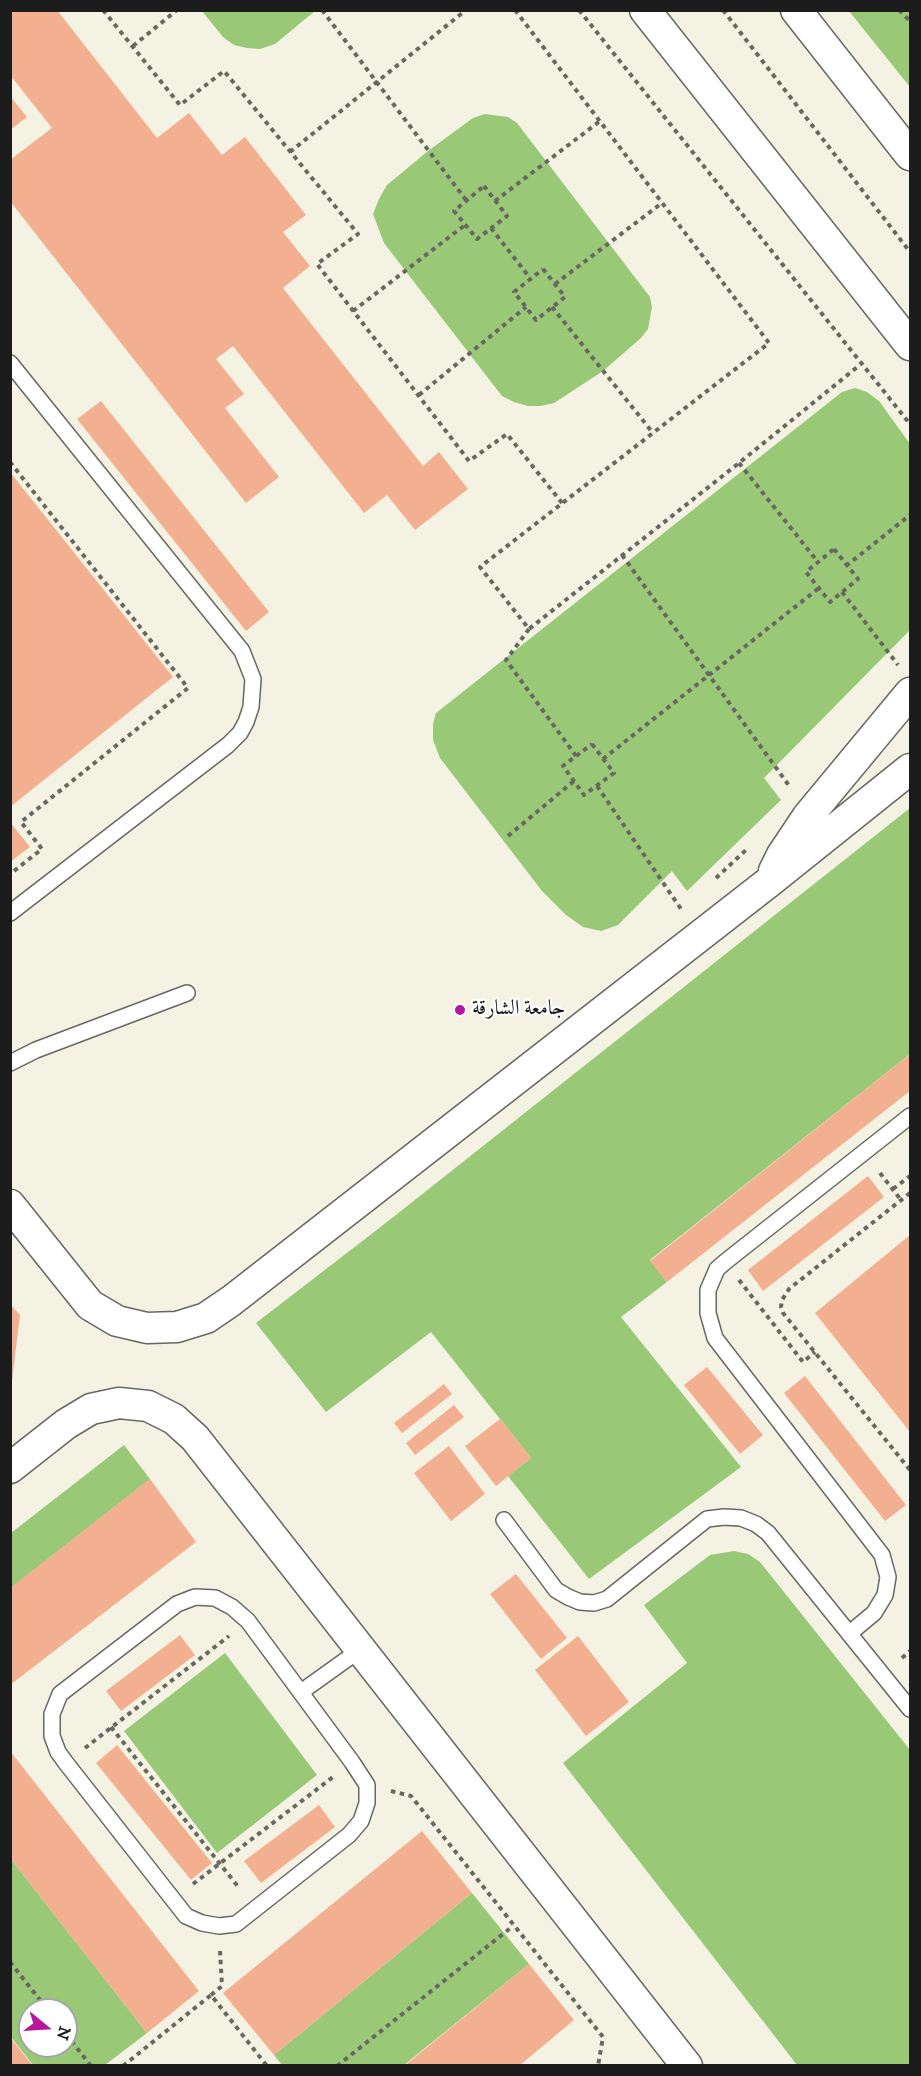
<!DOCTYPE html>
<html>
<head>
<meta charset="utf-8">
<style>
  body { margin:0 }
  #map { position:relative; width:921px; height:2076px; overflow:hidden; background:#f4f2e2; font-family:"IM FELL DW Pica",serif }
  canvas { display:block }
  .frame { position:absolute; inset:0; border:12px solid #1c1c1c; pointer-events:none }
  .north { position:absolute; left:18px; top:1998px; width:60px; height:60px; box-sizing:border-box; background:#fff; border:2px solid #a4a4a4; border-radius:50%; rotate:108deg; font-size:16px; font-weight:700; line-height:24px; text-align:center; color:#1c1c1c }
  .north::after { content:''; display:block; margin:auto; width:21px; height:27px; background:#b5179e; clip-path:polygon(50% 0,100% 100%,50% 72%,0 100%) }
</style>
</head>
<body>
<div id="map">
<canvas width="921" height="2076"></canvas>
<div class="frame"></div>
<div class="north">N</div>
</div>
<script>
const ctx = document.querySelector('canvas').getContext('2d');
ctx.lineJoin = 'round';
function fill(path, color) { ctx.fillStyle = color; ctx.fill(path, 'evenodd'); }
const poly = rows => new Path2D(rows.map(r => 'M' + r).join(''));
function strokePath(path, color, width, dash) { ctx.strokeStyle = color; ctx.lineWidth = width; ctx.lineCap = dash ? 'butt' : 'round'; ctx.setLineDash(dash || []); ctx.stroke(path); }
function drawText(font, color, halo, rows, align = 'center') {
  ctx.font = font + ' "IM FELL DW Pica",Amiri,serif'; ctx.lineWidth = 4.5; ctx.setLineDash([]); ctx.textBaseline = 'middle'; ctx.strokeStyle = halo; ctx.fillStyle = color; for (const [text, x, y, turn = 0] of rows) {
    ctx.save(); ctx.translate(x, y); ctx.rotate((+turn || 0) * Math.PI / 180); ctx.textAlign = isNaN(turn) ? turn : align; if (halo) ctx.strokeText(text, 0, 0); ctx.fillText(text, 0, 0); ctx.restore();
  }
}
const green = poly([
  [202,11,315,11,275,44,260,49,247,48,234,45,223,37],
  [849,11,910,11,910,87],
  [485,114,508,117,517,123,650,297,652,307,648,329,641,338,603,371,554,403,540,406,528,406,514,402,502,396,384,243,373,214,379,199,387,185,428,151,473,118],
  [855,388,867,392,879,401,910,444,910,630,764,778,781,800,687,891,672,871,618,925,601,931,583,927,566,915,542,891,440,758,433,740,433,724,436,713,842,392],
  [910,808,910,1054,650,1260,667,1282,621,1317,741,1467,589,1579,508,1476,531,1458,431,1332,326,1412,256,1323,387,1222],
  [124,1445,150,1479,11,1588,11,1533],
  [734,1551,748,1554,760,1562,910,1750,910,2065,797,2065,563,1763,687,1663,644,1605,710,1555],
  [225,1653,317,1775,217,1853,124,1731],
  [10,1858,147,2033,105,2065,33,2065,11,2037],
  [30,2010,66,2010,66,2046,30,2046],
  [472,1893,529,1964,404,2065,282,2065,274,2055]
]);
const building = poly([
  [10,10,57,10,157,138,189,113,222,155,245,137,306,215,283,232,310,266,283,288,423,466,439,452,468,489,415,530,387,495,364,513,233,346,216,359,244,394,225,408,279,477,246,503,10,201,10,160,52,128,10,75],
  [10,96,27,117,10,130],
  [101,401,269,612,246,631,77,419],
  [10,472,173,677,10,807],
  [10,822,30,847,10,862],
  [910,1054,910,1091,667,1282,650,1261],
  [868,1176,884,1197,763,1291,748,1270],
  [910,1235,910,1432,815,1313],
  [10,1304,20,1315,12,1381,10,1381],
  [707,1367,763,1435,740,1454,684,1385],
  [805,1376,906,1505,885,1521,784,1393],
  [444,1384,452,1394,402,1433,394,1423],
  [454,1405,464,1417,415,1455,406,1443],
  [500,1419,531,1458,496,1486,465,1446],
  [449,1446,485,1494,451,1521,414,1473],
  [150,1479,196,1542,10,1685,10,1588],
  [516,1574,567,1638,541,1659,490,1594],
  [180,1635,195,1655,121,1711,106,1691],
  [578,1636,629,1702,586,1736,535,1670],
  [117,1745,212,1863,191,1880,96,1763],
  [10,1751,199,1991,147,2033,10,1858],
  [319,1805,335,1827,261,1883,244,1861],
  [422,1831,472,1893,274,2055,223,1993],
  [529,1964,574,2020,519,2066,404,2066],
  [10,2037,33,2066,10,2066]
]);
const path = poly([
  [103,10,180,105,224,71,358,234,317,264,469,461,507,434,562,503],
  [322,10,466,200],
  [515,10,769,343,480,567,529,629,739,463,861,364],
  [579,10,910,424],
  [723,10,910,252],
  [899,10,910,21],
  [133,46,177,10],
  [290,152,466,10],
  [484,186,507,216,477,239,454,211,484,186],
  [495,201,600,121],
  [491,228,530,278],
  [543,269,565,297,536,320,514,292,543,269],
  [555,284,662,203],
  [552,307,653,433],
  [353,311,465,225],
  [419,395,526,307],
  [10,462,188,688,21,822,42,849,10,874],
  [739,463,818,562],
  [834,549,858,579,830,602,806,572,834,549],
  [622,555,790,787],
  [846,566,910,515],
  [842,592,898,665],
  [529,629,506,660,576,756],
  [592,744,614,773,584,795,563,766,592,744],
  [603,759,819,588],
  [597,786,681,909],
  [508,836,574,781],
  [716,878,746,850],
  [880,1173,901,1200],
  [893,1189,910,1176],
  [910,1193,789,1289,782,1300,781,1307,783,1313,910,1470],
  [739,1280,803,1362,815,1352],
  [902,1658,910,1651],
  [111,1727,240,1889],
  [85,1748,229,1636],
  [391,1791,411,1796,603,2037,598,2066],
  [193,1884,333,1777],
  [10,1962,48,2010],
  [211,1995,222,1986,220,1951],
  [66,2034,91,2066],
  [123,2066,211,1995,267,2066],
  [337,2066,513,1926]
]);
const service = poly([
  [10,363,242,651,253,679,251,707,246,722,240,733,228,745,10,913],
  [10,1063,36,1050,187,993],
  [504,1520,556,1590,568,1597,580,1602,594,1603,607,1599,707,1519,724,1517,741,1518,756,1524,768,1533,910,1709],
  [195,1597,215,1598,232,1607,248,1621,352,1762,367,1785,367,1803,361,1821,349,1835,236,1924,219,1926,202,1923,186,1916,66,1763,58,1752,52,1736,52,1714,60,1694,177,1604,195,1597],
  [850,1633,874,1613,885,1595,888,1577,882,1555,715,1338,708,1313,708,1290,717,1269,725,1262,910,1116],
  [301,1692,361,1649]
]);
const minor = poly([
  [645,10,910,345],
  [796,10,910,155],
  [774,871,782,855,808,816,910,693],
  [10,1205,90,1305,117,1321,147,1328,177,1327,206,1318,231,1301,769,882,910,769],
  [10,1468,66,1424,91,1409,119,1403,148,1406,174,1419,195,1438,687,2066]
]);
const markers = [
  [460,1010,6,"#b5179e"]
];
const poiNames = [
  ["جامعة الشارقة",472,1010]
];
fill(green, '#99c877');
fill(building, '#f2b090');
strokePath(service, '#686761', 18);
strokePath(minor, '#686761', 33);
strokePath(path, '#686761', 4, [4.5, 4.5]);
strokePath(service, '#fff', 15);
strokePath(minor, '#fff', 30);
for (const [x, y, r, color] of markers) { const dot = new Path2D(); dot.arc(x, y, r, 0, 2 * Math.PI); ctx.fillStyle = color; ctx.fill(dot); strokePath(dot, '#fff', 2); }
drawText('21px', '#1c1c1c', '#fff', poiNames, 'left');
</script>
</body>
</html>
